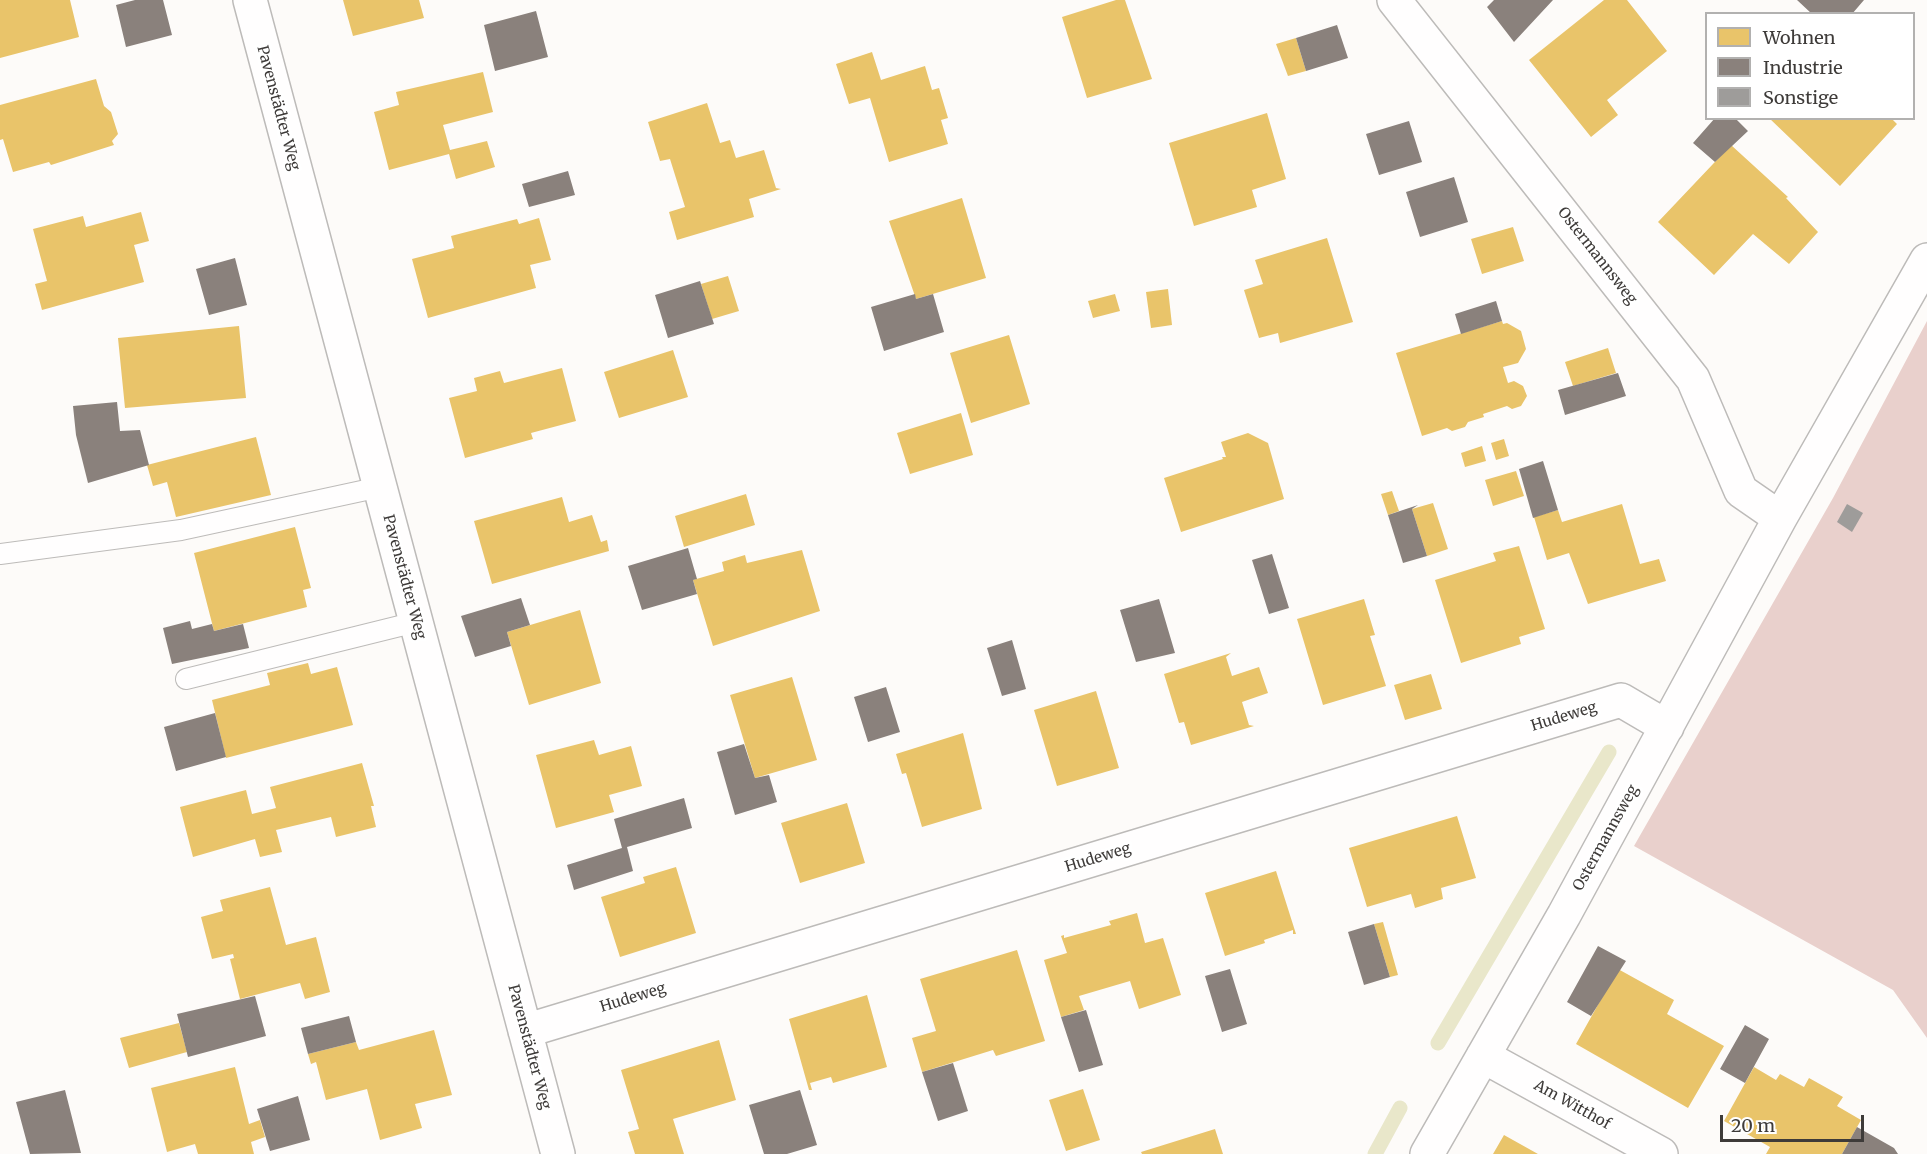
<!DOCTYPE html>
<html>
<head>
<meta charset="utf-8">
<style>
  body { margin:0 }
  #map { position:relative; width:1927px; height:1154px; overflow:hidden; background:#fdfbf9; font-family:Merriweather,serif }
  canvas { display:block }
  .legend { position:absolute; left:1705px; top:12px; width:210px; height:108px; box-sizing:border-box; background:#fff; border:2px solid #b2b1b0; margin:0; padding:8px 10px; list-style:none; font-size:18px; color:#3e3b39 }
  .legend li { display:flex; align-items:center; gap:12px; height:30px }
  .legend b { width:30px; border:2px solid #b2b1b0 }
  .scale { position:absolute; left:1720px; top:1115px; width:144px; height:27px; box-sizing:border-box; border:3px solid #3e3b39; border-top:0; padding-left:8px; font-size:18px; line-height:21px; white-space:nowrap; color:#3e3b39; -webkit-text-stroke:4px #fff; paint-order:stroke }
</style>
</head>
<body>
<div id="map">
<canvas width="1927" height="1154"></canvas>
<ul class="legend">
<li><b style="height:16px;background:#e9c46a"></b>Wohnen</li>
<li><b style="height:16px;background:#8a817c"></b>Industrie</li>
<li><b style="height:16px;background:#9e9c9a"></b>Sonstige</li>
</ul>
<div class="scale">20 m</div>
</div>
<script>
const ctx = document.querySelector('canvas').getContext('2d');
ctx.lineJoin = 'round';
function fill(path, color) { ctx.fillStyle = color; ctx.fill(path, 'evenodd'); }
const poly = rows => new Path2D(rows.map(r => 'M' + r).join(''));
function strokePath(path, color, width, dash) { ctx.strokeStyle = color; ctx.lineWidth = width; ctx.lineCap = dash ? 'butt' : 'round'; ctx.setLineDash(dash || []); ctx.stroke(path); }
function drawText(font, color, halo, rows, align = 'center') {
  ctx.font = font + ' Merriweather,serif'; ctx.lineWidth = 6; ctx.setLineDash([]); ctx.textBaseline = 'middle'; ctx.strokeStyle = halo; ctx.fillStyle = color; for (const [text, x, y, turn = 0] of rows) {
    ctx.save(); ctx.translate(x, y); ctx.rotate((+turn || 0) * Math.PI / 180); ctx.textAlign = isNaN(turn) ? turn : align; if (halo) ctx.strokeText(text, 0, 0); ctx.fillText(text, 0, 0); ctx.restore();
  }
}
const forest = poly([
  [1927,321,1927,1038,1893,990,1634,846,1833,498]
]);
const homes = poly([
  [0,0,70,0,79,37,0,58],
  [343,0,419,0,424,18,353,36],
  [1116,0,1125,0,1152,79,1087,98,1062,17],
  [1604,0,1627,0,1667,51,1607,100,1618,115,1591,137,1529,60],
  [1296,38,1306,71,1288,76,1276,44],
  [872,52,881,80,925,66,932,90,939,88,948,118,941,120,948,144,889,162,870,98,849,104,836,64],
  [483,72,493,112,443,125,450,150,487,141,495,167,456,179,449,154,389,170,374,112,399,105,396,92],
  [96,79,104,106,111,112,118,134,112,141,114,145,51,165,49,162,13,172,3,139,0,140,0,105],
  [707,103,720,143,730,140,736,158,764,150,776,188,781,189,749,199,754,217,677,240,669,212,685,207,670,159,660,161,648,122],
  [1267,113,1286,179,1252,190,1257,207,1194,226,1169,143],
  [1769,118,1891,118,1897,124,1840,186],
  [1731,145,1788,197,1786,198,1818,232,1789,264,1753,234,1714,275,1658,222],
  [962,198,986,278,916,299,889,221],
  [141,212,149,241,134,245,144,282,42,310,35,284,47,281,33,229,83,216,86,227],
  [539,218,551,260,530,265,536,288,428,318,412,259,454,248,451,236,517,219,519,224],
  [1513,227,1524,261,1482,274,1471,239],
  [1327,238,1353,322,1280,343,1278,333,1259,338,1244,290,1263,284,1255,260],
  [728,276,739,311,712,319,701,284],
  [1168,289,1172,325,1151,328,1146,292],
  [1115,294,1120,311,1093,318,1088,301],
  [1502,321,1503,324,1507,323,1521,331,1526,349,1518,363,1503,367,1508,383,1514,381,1523,386,1527,396,1521,406,1512,409,1507,406,1483,414,1484,417,1468,422,1465,427,1452,431,1447,428,1422,436,1396,353],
  [239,326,246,398,125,408,118,338],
  [1009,335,1030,404,971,423,950,353],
  [1608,348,1616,373,1573,386,1565,362],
  [673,350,688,397,619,418,604,372],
  [562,368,576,421,531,433,533,439,465,458,449,398,477,391,474,378,500,371,504,383],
  [961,413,973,455,910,474,897,433],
  [1248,433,1268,443,1284,499,1181,532,1164,478,1223,459,1222,457,1226,457,1221,442],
  [256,437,271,495,176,517,167,482,153,486,147,465],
  [1504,439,1509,456,1496,460,1491,443],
  [1482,446,1486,461,1465,467,1461,453],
  [1516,471,1524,496,1493,506,1485,480],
  [1392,491,1399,511,1388,515,1381,494],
  [746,494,755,525,684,547,675,516],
  [562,497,569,522,592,515,601,542,607,540,609,551,492,584,474,521],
  [1433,503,1448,549,1427,556,1412,509],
  [1622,504,1640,564,1659,559,1666,581,1588,604,1569,553,1547,560,1534,517,1558,510,1562,522],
  [295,527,311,588,303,590,307,607,214,631,194,553],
  [1519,546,1545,629,1519,637,1521,644,1461,663,1435,580,1496,561,1493,553],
  [802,550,820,611,713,646,693,580,724,571,722,562,745,555,747,563],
  [1364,599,1375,635,1370,636,1386,686,1323,705,1297,619],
  [580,610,601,683,529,705,507,632],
  [1231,653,1226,657,1232,676,1259,667,1268,693,1242,702,1249,725,1254,726,1191,745,1184,722,1179,723,1164,674],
  [308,663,311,674,337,667,353,725,226,758,212,700,270,685,267,673],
  [1431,674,1442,709,1405,720,1394,685],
  [792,677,817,760,755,778,730,695],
  [1096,691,1119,768,1057,786,1034,710],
  [963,733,982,809,922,827,906,773,902,774,896,754],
  [594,740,599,755,631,746,642,786,609,795,614,812,556,828,536,755],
  [362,763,374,806,371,806,376,827,336,837,331,817,276,830,282,852,260,857,255,839,193,857,180,807,246,790,252,814,276,808,270,787],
  [847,803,865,863,800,883,781,823],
  [1457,816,1476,878,1441,888,1443,899,1415,908,1411,894,1367,907,1349,848],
  [676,867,696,933,620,957,601,897,645,883,643,877],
  [1276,871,1296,934,1293,934,1293,930,1264,940,1265,943,1225,956,1205,893],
  [270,887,286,945,316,937,330,992,305,999,300,983,240,999,230,959,234,958,233,954,212,959,201,917,223,911,220,900],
  [1137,913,1145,943,1163,938,1181,995,1139,1009,1130,981,1079,996,1084,1010,1061,1017,1044,960,1067,953,1061,936,1064,935,1064,938,1111,925,1109,921],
  [1383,922,1398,975,1390,977,1374,924],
  [1017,950,1045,1041,996,1056,993,1050,922,1072,912,1038,936,1031,920,979],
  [1618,969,1674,1000,1667,1014,1724,1046,1688,1108,1576,1044],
  [867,995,887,1067,833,1083,831,1077,810,1083,812,1090,809,1090,789,1019],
  [179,1023,187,1052,129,1068,120,1038],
  [434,1030,452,1095,415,1104,422,1128,380,1140,367,1089,326,1100,316,1062,311,1064,308,1054,356,1042,359,1050],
  [719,1040,736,1100,673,1119,684,1154,635,1154,628,1132,639,1129,621,1070],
  [235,1067,249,1124,260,1120,265,1137,251,1142,254,1154,198,1154,195,1144,167,1152,151,1088],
  [1754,1067,1776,1080,1780,1074,1804,1087,1809,1078,1843,1097,1837,1106,1861,1120,1842,1154,1766,1154,1770,1147,1724,1121],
  [1083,1089,1100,1140,1066,1151,1049,1100],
  [1215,1129,1223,1154,1142,1154,1141,1152],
  [1504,1135,1538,1154,1493,1154]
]);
const industry = poly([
  [135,0,163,0,172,35,126,47,116,5],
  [1494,0,1553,0,1514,42,1487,7],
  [1797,0,1864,0,1852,14,1812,14],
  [536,11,548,57,495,71,484,25],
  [1337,25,1348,58,1306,71,1296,38],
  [1715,118,1735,118,1748,131,1715,162,1693,143],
  [1409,121,1422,162,1379,175,1366,134],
  [568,171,575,195,529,207,522,184],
  [1454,177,1468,222,1420,237,1406,192],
  [235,258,247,305,209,315,196,269],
  [700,281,714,324,668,338,655,295],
  [915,294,916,299,933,294,944,332,884,351,871,307],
  [1496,301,1502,321,1461,334,1455,314],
  [1618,373,1626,396,1565,415,1558,390],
  [117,402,120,431,140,430,149,465,88,483,76,435,73,406],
  [1543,461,1558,510,1533,518,1519,469],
  [1418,505,1412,509,1427,556,1403,563,1388,515],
  [688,548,697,579,693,580,697,594,642,610,628,566],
  [1272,554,1289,608,1269,614,1252,560],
  [521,598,530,625,507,632,511,646,475,657,461,616],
  [1159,599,1175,653,1136,662,1120,610],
  [190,621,192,629,212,624,214,631,243,624,249,648,172,664,163,628],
  [1012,640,1026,689,1002,696,987,648],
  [886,687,900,732,868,742,854,697],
  [215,713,226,757,176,771,164,727],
  [744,744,755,778,769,775,777,802,735,815,717,752],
  [684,798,692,828,627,847,633,871,574,890,567,865,622,848,614,819],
  [1374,924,1390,977,1364,985,1348,932],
  [1598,946,1626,961,1591,1016,1567,1002],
  [1230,969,1247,1024,1222,1032,1205,976],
  [255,996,266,1036,188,1057,177,1014],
  [1086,1010,1103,1065,1079,1072,1061,1017],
  [349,1016,356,1042,308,1054,301,1028],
  [1745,1025,1769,1039,1745,1083,1720,1069],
  [953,1063,968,1111,938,1121,922,1072],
  [65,1090,81,1153,30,1154,16,1102],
  [800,1090,817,1145,787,1154,764,1154,749,1105],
  [298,1096,310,1140,270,1151,257,1109],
  [1857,1127,1894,1148,1898,1154,1842,1154]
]);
const stream = poly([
  [1438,1043,1609,752],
  [1375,1154,1400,1108]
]);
const building = poly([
  [1847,504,1863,513,1852,532,1837,522]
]);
const lane = poly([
  [0,554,181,530,380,487],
  [186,679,416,622]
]);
const street = poly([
  [250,0,558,1154],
  [1394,0,1693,379,1741,491,1780,518],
  [525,1031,1621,700,1667,727],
  [1483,1056,1661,1154],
  [1427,1154,1564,915,1780,518,1927,260]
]);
const streetNames = [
  ["Pavenstädter Weg",278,108,75],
  ["Ostermannsweg",1597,256,52],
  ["Pavenstädter Weg",404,577,75],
  ["Hudeweg",1564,717,-17],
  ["Ostermannsweg",1606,838,-61],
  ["Hudeweg",1098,858,-17],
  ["Hudeweg",633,998,-17],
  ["Pavenstädter Weg",529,1047,75],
  ["Am Witthof",1572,1105,29]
];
fill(forest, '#e9d0cc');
fill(homes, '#e9c46a');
fill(industry, '#8a817c');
strokePath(stream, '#e9e7ca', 15);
fill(building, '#9e9c9a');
strokePath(lane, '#bdbbb9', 22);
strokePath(street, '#bdbbb9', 36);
strokePath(lane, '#fffefe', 20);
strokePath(street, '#fffefe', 33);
drawText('15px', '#3e3b39', '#fff', streetNames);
</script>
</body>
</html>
